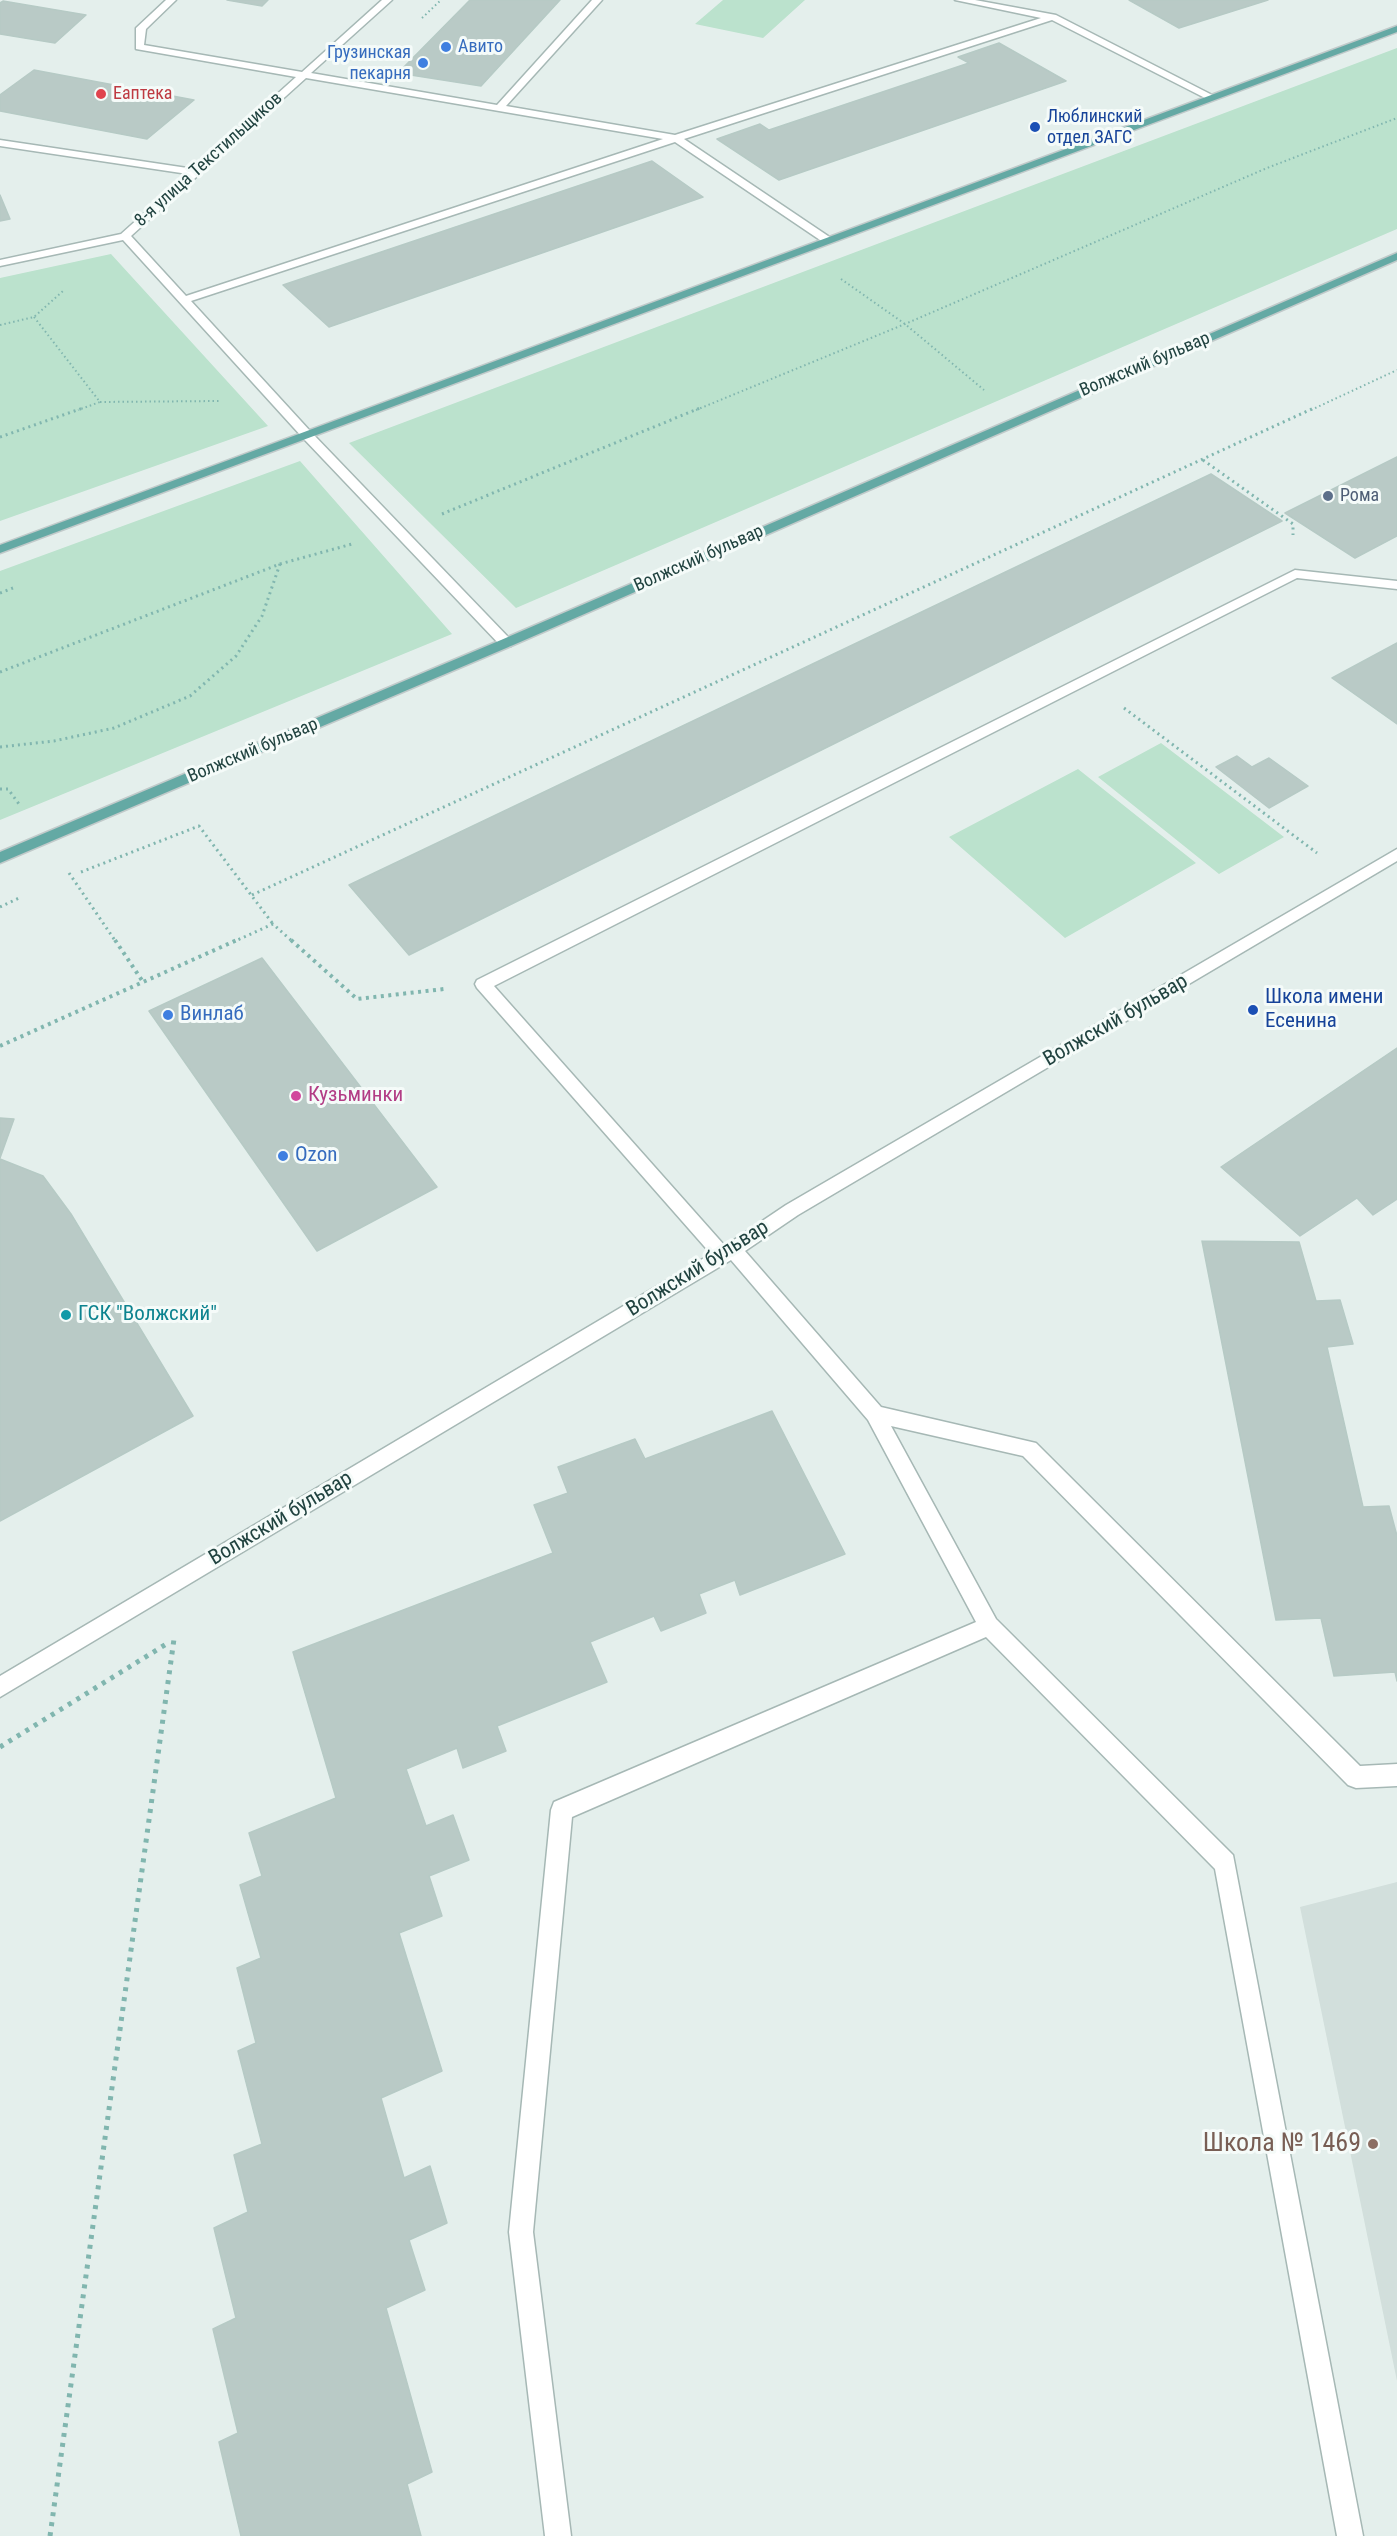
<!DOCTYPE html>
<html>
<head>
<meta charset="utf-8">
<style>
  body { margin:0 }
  canvas { display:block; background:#e4efec }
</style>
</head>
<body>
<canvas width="1397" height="2536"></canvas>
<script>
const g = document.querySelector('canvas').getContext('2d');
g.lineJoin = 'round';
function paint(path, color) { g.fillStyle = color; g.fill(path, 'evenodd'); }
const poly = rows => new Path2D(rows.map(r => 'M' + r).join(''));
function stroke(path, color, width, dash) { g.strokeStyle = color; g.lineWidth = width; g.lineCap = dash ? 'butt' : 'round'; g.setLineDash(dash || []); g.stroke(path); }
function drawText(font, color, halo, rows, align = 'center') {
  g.font = font + ' "Roboto Condensed",sans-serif'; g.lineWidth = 6; g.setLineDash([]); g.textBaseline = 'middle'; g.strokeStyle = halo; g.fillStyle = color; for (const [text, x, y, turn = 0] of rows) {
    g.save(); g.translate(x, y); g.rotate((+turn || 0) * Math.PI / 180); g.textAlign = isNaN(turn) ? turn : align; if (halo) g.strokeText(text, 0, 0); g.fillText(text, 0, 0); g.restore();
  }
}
paint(poly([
  [1397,1882,1397,2381,1300,1907]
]), '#d2dfdc');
paint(poly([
  [723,0,805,0,763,38,695,24],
  [1397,48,1397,229,516,608,349,443],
  [111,254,268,426,0,521,0,278],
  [300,461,452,634,0,820,0,571],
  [1161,743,1284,837,1219,874,1098,777],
  [1078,769,1196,863,1065,938,949,837]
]), '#bbe2cd');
const building = poly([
  [227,0,268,0,262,6,227,0],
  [470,0,560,0,481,86,398,73,470,0],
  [1129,0,1268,0,1179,28,1129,0],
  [3,1,86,15,55,43,0,34,0,3,3,1],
  [999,43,1066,81,779,180,717,139,760,124,769,130,969,63,958,57,999,43],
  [34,70,194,100,147,139,0,111,0,95,34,70],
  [652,161,703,197,329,327,283,285,652,161],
  [0,195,10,219,0,221,0,195],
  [1397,457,1397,536,1355,558,1285,513,1397,457],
  [1211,474,1282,521,409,955,349,885,1211,474],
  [1397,643,1397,724,1332,678,1397,643],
  [1237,756,1252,767,1269,758,1308,786,1269,808,1216,767,1237,756],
  [262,958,437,1187,317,1251,149,1011,262,958],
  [1397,1048,1397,1199,1373,1215,1357,1198,1300,1236,1221,1167,1397,1048],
  [0,1118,14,1119,0,1158,0,1118],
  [0,1159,43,1176,71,1214,193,1416,0,1521,0,1159],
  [1202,1241,1299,1242,1316,1301,1340,1300,1353,1344,1327,1347,1363,1507,1389,1506,1397,1536,1397,1681,1395,1672,1334,1676,1321,1618,1276,1620,1202,1241],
  [772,1411,845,1554,740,1595,735,1580,699,1594,706,1613,661,1631,654,1616,590,1642,607,1682,497,1726,506,1751,463,1768,457,1748,406,1769,426,1826,453,1815,469,1860,429,1876,442,1916,399,1933,442,2071,381,2098,404,2178,430,2166,447,2223,409,2240,425,2290,386,2308,432,2472,407,2484,421,2536,241,2536,219,2442,238,2433,213,2329,236,2318,214,2228,248,2212,234,2155,262,2144,238,2051,256,2043,237,1968,261,1958,240,1885,262,1876,249,1833,336,1798,293,1652,553,1553,534,1505,568,1493,558,1467,635,1439,645,1459,772,1411]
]);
paint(building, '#b9cac6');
stroke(building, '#b6cac5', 1.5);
const minor = poly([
  [166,0,176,0,146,29,144,45,302,72,382,0,392,0,311,73,497,105,592,0,602,0,506,106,675,135,1041,18,955,0,975,0,1056,15,1216,97,1207,99,1052,20,684,139,831,238,831,242,823,242,675,142,191,301,311,432,511,640,513,643,511,646,506,647,501,646,303,438,123,240,0,266,0,260,121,234,188,174,0,146,0,140,194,169,296,77,136,49,136,28,166,0],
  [306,78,499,111,663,139,186,296,131,236,306,78],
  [1295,570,1397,581,1397,589,1297,578,494,986,725,1246,786,1205,1397,849,1397,861,798,1215,745,1251,881,1407,1036,1443,1360,1766,1397,1764,1397,1786,1356,1788,1348,1785,1023,1456,891,1426,996,1619,1233,1855,1363,2536,1337,2536,1215,1869,986,1637,572,1817,533,2232,571,2536,545,2536,509,2232,551,1810,554,1802,976,1622,868,1420,731,1260,0,1697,0,1676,711,1254,477,988,475,984,477,980,1295,570]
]);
const major = poly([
  [1397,26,1397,32,0,553,0,545,1397,26],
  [1397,253,1397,260,511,646,0,863,0,852,501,640,1397,253]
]);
stroke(minor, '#a6b8b5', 3);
stroke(major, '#c1caca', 3);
stroke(poly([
  [422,18,441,0],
  [841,279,905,324,984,390],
  [34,317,100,402,78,410],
  [0,325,34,317,63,291],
  [100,402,219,401],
  [696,410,905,324,1267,168,1397,118],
  [1311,410,1397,370]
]), '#81b6af', 2, [1.5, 3]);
stroke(poly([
  [0,437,83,408],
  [1203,460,1293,524,1293,535],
  [442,514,700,408],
  [0,593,13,588],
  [0,672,280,564,352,544],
  [1124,708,1317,853],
  [0,747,54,741,114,728,190,696,236,656,262,616,280,564],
  [0,789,8,789,19,804],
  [81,872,199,826,273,924],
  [69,873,116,942],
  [252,895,1314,408],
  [0,907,19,898],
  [233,942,273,924,293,942]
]), '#81b6af', 3, [2, 4]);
stroke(poly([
  [115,940,143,982],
  [291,940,357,999,444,989],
  [0,1046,237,940]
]), '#81b6af', 4, [3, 4.5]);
stroke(poly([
  [0,1747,168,1643],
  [50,2536,174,1639,176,1638]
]), '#81b6af', 5, [4, 6]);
paint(minor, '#fff');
paint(major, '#64a9a4');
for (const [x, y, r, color] of [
  [446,47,6,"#3f7fe0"],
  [423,63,6,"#3f7fe0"],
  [101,94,6,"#e0444e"],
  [1035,127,6,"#1a4fb4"],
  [1328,496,6,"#5c6f8a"],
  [1253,1010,6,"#1a4fb4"],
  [168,1015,6,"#3f7fe0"],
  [296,1096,6,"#d1479c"],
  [283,1156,6,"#3f7fe0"],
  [66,1315,6,"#0f9aa8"],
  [1373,2144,6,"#8d6e63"]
]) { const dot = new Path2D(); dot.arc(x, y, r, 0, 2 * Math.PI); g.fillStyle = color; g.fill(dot); stroke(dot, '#f5fbf9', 2); }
drawText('18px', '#366cbe', '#f5fbf9', [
  ["Авито",458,47],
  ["Грузинская",411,53,"right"],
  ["пекарня",411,74,"right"]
], 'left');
drawText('18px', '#be3a42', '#f5fbf9', [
  ["Еаптека",113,94]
], 'left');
drawText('18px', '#164399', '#f5fbf9', [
  ["Люблинский",1047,117],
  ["отдел ЗАГС",1047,138]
], 'left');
drawText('18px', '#214340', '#f5fbf9', [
  ["8-я улица Текстильщиков",209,160,-42],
  ["Волжский бульвар",1145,365,-23],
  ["Волжский бульвар",699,559,-24],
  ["Волжский бульвар",253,751,-23]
]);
drawText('18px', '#4e5e75', '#f5fbf9', [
  ["Рома",1340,496]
], 'left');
drawText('21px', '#164399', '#f5fbf9', [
  ["Школа имени",1265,998],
  ["Есенина",1265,1022]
], 'left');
drawText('21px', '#366cbe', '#f5fbf9', [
  ["Винлаб",180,1015],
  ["Ozon",295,1156]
], 'left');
drawText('21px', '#214340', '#f5fbf9', [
  ["Волжский бульвар",1116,1021,-30],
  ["Волжский бульвар",698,1269,-32],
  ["Волжский бульвар",281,1519,-31]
]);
drawText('21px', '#b23c85', '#f5fbf9', [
  ["Кузьминки",308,1096]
], 'left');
drawText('21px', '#0d838f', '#f5fbf9', [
  ["ГСК \"Волжский\"",78,1315]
], 'left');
drawText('26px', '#785e54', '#f5fbf9', [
  ["Школа № 1469",1361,2144]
], 'right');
</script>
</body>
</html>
